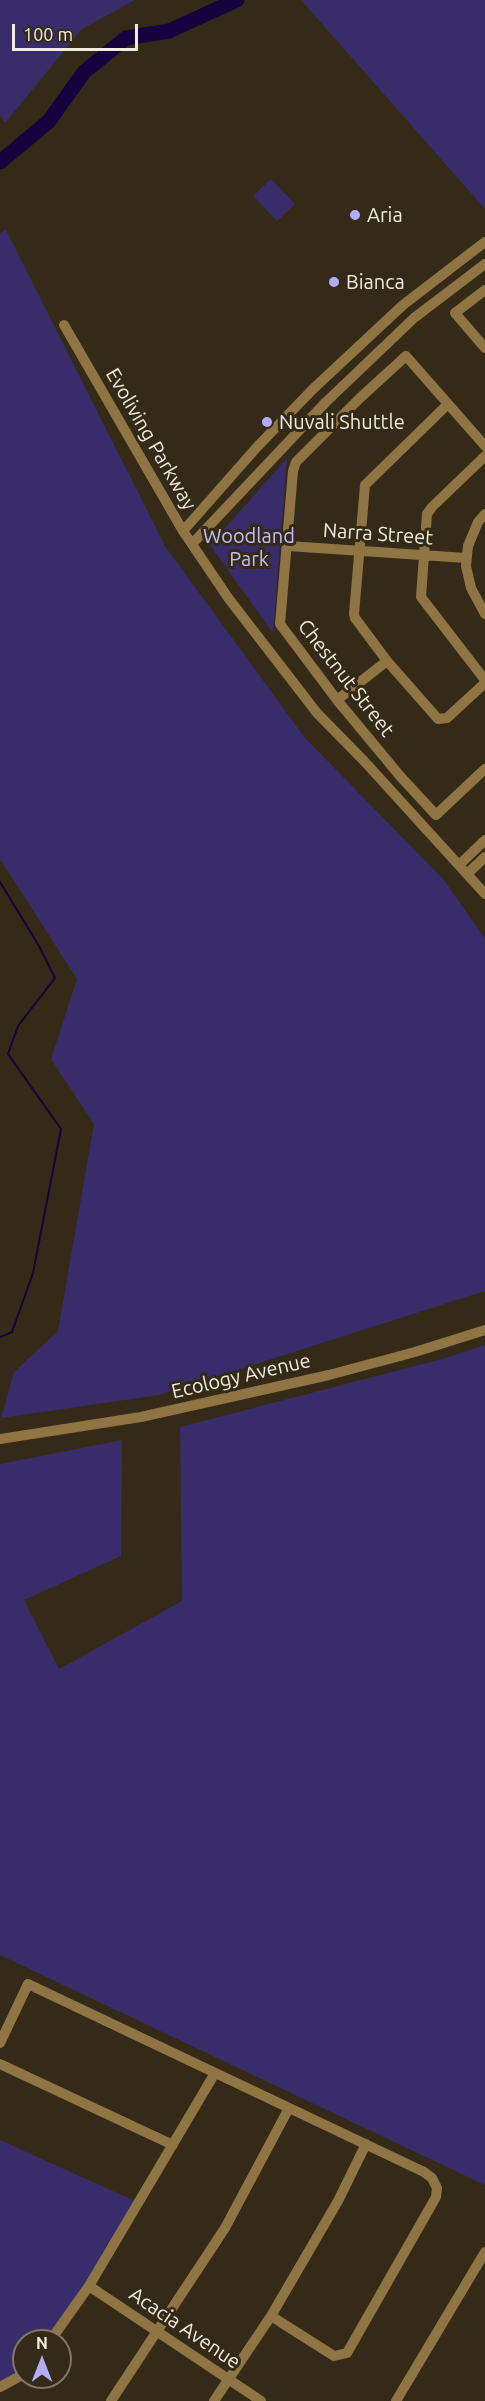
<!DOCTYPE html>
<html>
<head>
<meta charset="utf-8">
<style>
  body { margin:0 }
  #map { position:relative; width:485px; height:2401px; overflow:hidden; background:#352a17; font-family:Ubuntu,sans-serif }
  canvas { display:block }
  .north { position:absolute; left:12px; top:2329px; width:60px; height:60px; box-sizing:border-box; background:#352a17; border:2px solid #817767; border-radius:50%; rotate:0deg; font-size:16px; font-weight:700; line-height:24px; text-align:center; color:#f2ebdf }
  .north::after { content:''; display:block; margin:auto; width:21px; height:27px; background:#b4acf9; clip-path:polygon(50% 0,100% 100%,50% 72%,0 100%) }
  .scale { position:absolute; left:12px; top:24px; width:126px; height:27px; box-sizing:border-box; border:3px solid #f2ebdf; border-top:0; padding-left:8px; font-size:18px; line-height:21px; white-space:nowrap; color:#f2ebdf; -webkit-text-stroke:4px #352a17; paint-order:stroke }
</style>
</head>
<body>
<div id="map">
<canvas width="485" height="2401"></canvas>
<div class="north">N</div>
<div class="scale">100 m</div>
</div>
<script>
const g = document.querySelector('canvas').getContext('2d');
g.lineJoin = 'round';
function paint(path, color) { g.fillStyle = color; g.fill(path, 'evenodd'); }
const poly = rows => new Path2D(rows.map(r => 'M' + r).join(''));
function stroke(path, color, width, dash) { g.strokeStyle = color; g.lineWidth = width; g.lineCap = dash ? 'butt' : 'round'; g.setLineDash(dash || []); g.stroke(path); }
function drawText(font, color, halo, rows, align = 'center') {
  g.font = font + ' Ubuntu,sans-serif'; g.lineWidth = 6; g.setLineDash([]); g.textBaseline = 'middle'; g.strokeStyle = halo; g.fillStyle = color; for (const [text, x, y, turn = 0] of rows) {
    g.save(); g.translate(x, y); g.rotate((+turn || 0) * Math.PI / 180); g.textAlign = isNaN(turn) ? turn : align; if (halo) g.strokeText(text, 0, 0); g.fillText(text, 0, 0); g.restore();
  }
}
paint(poly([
  [0,0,135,0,82,29,5,123,0,115],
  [301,0,485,0,485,209],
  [271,179,295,204,277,221,253,196],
  [6,230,165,546,305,738,444,880,485,939,485,1291,159,1395,1,1418,14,1372,58,1331,94,1124,51,1059,77,979,0,859,0,233],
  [287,458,273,633,210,545],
  [485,1345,485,2185,0,1955,0,1464,122,1440,121,1556,24,1600,59,1669,182,1601,180,1427,442,1359],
  [0,2140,137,2202,87,2284,46,2341,24,2341,24,2369,0,2384]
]), '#382d6a');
stroke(poly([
  [0,882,39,946,55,978,18,1026,8,1054,61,1129,33,1273,12,1332,0,1337]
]), '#16023f', 2);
stroke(poly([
  [0,162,49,121,84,72,126,38,169,31,237,0]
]), '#16023f', 15);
stroke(poly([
  [485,290,455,313,485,348],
  [64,325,183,531,229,599,317,713,365,762,485,894],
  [448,404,365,485,354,614,355,618,387,661,438,719,447,718,485,683],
  [485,446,406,356,360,398,296,462,293,471,280,624,337,700,400,776,436,815,485,769],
  [485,456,432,507,427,514,421,597,485,680],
  [485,514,478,522,468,546,466,566,471,588,485,614],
  [183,531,257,447,313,389,403,305,485,242],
  [192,544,326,402,414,318,485,264],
  [288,546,466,558],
  [337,700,387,661],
  [459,865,485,840],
  [467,874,485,857],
  [0,1439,141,1417,329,1375,415,1352,485,1330],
  [0,2043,28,1984,424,2172,432,2178,437,2188,436,2197,347,2353,334,2356,271,2316],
  [0,2064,173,2145],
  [89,2286,261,2401],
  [50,2341,89,2286,215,2073],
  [0,2387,24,2374],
  [111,2401,225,2228,289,2108],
  [214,2401,271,2316,338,2201,366,2144],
  [396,2401,485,2252]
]), '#8f7444', 10);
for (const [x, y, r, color] of [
  [355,215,6,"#b4acf9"],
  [334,282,6,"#b4acf9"],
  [267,422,6,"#b4acf9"]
]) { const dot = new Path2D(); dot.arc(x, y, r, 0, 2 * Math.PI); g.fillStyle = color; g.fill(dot); stroke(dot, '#352a17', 2); }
drawText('20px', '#f2ebdf', '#352a17', [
  ["Aria",367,215],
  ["Bianca",346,282],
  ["Nuvali Shuttle",279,422]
], 'left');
drawText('20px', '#f2ebdf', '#352a17', [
  ["Evoliving Parkway",151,439,60],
  ["Narra Street",378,534,4],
  ["Chestnut Street",346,678,52],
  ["Ecology Avenue",241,1376,-13],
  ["Acacia Avenue",185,2328,34]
]);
drawText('20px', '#c3bef8', '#352a17', [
  ["Woodland",249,536],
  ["Park",249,559]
]);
</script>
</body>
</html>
